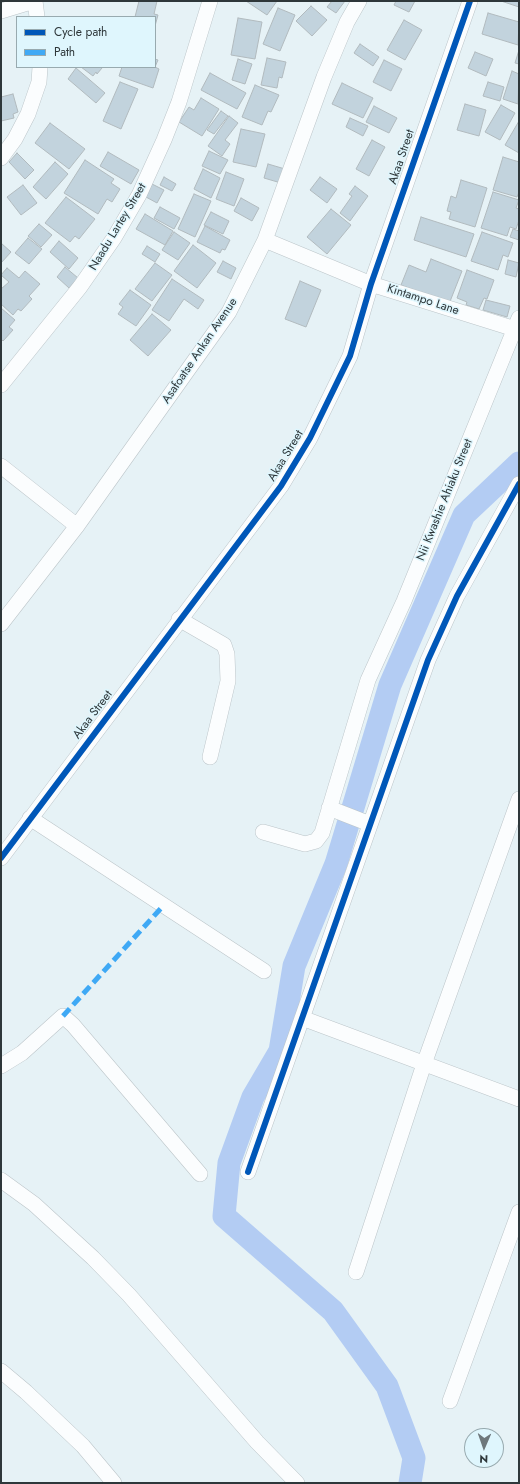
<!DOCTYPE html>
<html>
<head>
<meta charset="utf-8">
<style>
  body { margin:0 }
  #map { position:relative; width:520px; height:1484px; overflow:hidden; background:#e6f2f6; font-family:Jost,sans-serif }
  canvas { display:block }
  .frame { position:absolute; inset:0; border:2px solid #2e373a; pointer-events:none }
  .legend { position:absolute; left:16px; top:16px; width:140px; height:52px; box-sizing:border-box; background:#dff6fd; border:1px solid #98aaaf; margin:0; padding:5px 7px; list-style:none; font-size:12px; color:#2e373a }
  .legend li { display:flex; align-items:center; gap:8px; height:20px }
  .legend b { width:20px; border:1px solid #98aaaf }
  .north { position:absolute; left:464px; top:1428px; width:40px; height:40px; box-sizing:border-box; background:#dff6fd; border:1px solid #98aaaf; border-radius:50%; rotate:182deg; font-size:11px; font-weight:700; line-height:16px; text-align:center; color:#2e373a }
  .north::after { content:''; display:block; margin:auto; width:14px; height:18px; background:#6e787c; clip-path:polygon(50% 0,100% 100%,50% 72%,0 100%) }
</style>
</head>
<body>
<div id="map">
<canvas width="520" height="1484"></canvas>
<div class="frame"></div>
<ul class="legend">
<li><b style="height:5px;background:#0057b8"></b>Cycle path</li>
<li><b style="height:5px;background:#3fa9f5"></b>Path</li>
</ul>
<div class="north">N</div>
</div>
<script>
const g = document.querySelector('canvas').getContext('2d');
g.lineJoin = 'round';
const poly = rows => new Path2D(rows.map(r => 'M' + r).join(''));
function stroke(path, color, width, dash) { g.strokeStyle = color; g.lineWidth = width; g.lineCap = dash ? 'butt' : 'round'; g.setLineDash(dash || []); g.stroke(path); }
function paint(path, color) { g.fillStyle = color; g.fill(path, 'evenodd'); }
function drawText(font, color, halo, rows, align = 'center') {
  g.font = font + ' Jost,sans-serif'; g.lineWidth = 3; g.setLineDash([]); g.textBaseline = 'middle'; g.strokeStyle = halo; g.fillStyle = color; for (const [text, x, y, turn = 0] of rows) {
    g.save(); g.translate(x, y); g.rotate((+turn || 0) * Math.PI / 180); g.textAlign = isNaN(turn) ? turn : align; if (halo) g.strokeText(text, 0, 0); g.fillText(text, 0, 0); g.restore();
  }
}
stroke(poly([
  [410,1483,414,1458,387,1386,333,1311,224,1216,229,1163,253,1097,280,1051,294,966,336,864,390,685,464,515,519,463]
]), '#b3ccf3', 23);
const building = poly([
  [139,1,157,1,154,14,158,15,155,26,155,17,135,17,139,1],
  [246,1,277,1,267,15,246,1],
  [332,1,345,1,336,13,327,7,332,1],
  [396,1,415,1,409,12,394,5,396,1],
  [501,1,519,1,519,7,501,1],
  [311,6,327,20,312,36,296,21,311,6],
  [278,8,295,15,280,51,263,44,278,8],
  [488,13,519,22,518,45,482,34,488,13],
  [238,18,262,22,255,59,231,55,238,18],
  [404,20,422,30,405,60,387,50,404,20],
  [360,44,379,57,373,66,354,53,360,44],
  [519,50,519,64,515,63,519,50],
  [475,52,493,59,486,76,468,68,475,52],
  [267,58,286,62,282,78,279,77,277,88,261,85,267,58],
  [155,59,158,60,155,67,159,69,153,88,119,76,122,67,155,67,155,59],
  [238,59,252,64,245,84,232,80,238,59],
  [384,60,402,69,391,91,373,82,384,60],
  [81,67,101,67,102,68,97,74,96,72,93,76,81,67],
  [76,68,105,93,96,103,68,79,76,68],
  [512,71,519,74,518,104,503,99,512,71],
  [210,73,246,93,237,109,201,90,210,73],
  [120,82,138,89,121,129,103,121,120,82],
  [488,82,504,87,500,101,483,96,488,82],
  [342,83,373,98,363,118,332,104,342,83],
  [255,85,279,95,271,112,268,111,262,125,242,117,255,85],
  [13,94,18,112,13,114,14,118,1,121,1,97,13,94],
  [201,98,219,109,202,136,179,122,189,107,194,110,201,98],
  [465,104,486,110,479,136,457,130,465,104],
  [501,105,515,113,500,140,485,132,501,105],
  [374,106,397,118,389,133,366,122,374,106],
  [221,111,228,116,214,134,207,130,221,111],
  [229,116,238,123,225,140,230,144,222,156,208,146,229,116],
  [350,118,368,126,363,136,346,127,350,118],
  [519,121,519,153,505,145,519,121],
  [50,123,85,149,69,169,35,143,50,123],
  [241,129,265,134,256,167,233,162,241,129],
  [372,140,385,147,369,176,356,169,372,140],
  [209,151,228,160,220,174,202,166,209,151],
  [108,152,139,170,131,184,100,166,108,152],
  [17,153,34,170,25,179,9,162,17,153],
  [503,157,519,162,519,192,517,197,493,190,503,157],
  [85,160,114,179,111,183,120,189,112,202,107,199,98,214,64,193,85,160],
  [55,162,68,174,46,199,33,187,55,162],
  [268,164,285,169,281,183,264,178,268,164],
  [203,169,220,178,211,198,194,189,203,169],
  [226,172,244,179,234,206,216,199,226,172],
  [164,177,176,184,172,191,160,185,164,177],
  [320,177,337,189,327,203,310,190,320,177],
  [461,180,487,188,475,227,449,219,451,212,447,211,451,196,456,198,461,180],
  [152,184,164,190,157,203,146,197,152,184],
  [23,185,37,203,21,215,7,197,23,185],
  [355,186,368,196,350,221,340,213,352,196,349,194,355,186],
  [493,192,519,200,516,208,519,209,519,220,516,229,510,227,507,236,481,228,493,192],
  [194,194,211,201,195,237,178,229,194,194],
  [66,197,95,219,79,239,75,236,70,242,45,223,66,197],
  [241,198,259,208,252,221,234,211,241,198],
  [160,207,180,218,174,229,154,218,160,207],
  [331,209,351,225,327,254,307,237,331,209],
  [211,212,229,221,223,234,204,225,211,212],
  [145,214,173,231,165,245,136,229,145,214],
  [421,217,474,234,466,257,414,240,421,217],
  [39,224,52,235,41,247,28,236,39,224],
  [205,226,230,240,225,250,222,249,220,253,197,242,205,226],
  [513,229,519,231,519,240,510,237,513,229],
  [174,232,190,243,178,260,162,250,174,232],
  [482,232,513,243,508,257,503,255,498,270,471,261,482,232],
  [28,238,42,249,29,264,15,253,28,238],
  [59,241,78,258,69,269,50,252,59,241],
  [1,243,11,252,1,263,1,243],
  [193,245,216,263,197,288,174,271,193,245],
  [147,246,160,254,155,262,142,254,147,246],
  [431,259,462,271,449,304,401,285,409,265,426,272,431,259],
  [508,260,519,263,516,277,505,274,508,260],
  [223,261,236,268,231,279,217,272,223,261],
  [155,263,172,275,152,301,135,289,155,263],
  [65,267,78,278,69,288,57,277,65,267],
  [7,268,19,278,25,271,40,284,29,296,32,299,21,311,18,309,13,315,1,304,1,289,9,282,1,275,7,268],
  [467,270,494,280,487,299,484,298,479,309,466,305,467,302,457,298,467,270],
  [172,279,204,300,198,309,184,299,169,321,152,310,172,279],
  [300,281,321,290,306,327,285,319,300,281],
  [130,290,151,305,136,326,118,314,123,307,119,304,130,290],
  [486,300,510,306,507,317,483,310,486,300],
  [1,308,15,320,9,327,13,330,3,341,1,339,1,308],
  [152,314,171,330,148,356,130,340,152,314]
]);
paint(building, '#c2d3dd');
stroke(building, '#b1babe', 1);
const minor = poly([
  [35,1,37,17],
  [1,11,34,1],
  [1,158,15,139,28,114,39,82,40,67],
  [265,240,371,284,515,329],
  [1,385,80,287,114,238,139,195,164,140,179,102,210,1],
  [1,466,77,526],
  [179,619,224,645,227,654,228,681,210,757],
  [1,624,77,526,229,312,265,240,324,77,347,22,359,1],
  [329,808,370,824],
  [30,818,264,971],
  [263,832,305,844,316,841,322,833,368,680,404,601,519,318],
  [1,858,281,486,310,438,350,356,371,284,470,1],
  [302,1018,519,1099],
  [1,1066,22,1053,63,1016,73,1025,200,1174],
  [248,1172,428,660,457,596,519,484],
  [1,1180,34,1204,93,1258,129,1295,257,1442,297,1483],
  [356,1272,424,1064,519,799],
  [1,1371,26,1392,83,1446,114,1483],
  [450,1401,519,1212]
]);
stroke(minor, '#bcc5c9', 16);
stroke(minor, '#fbfdfe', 15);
stroke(poly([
  [63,1016,163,906]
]), '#3fa9f5', 5, [10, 5]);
stroke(poly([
  [1,858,281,486,310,438,350,356,371,284,470,1],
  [248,1172,428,660,457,596,519,484]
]), '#0057b8', 6);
drawText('12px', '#2e373a', '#dff6fd', [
  ["Akaa Street",402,157,-71],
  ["Naadu Lartey Street",118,227,-59],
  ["Kintampo Lane",423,300,18],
  ["Asafoatse Ankan Avenue",200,351,-56],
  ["Akaa Street",286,456,-59],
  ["Nii Kwashie Ahiaku Street",445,500,-68],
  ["Akaa Street",93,715,-53]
]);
</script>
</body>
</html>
